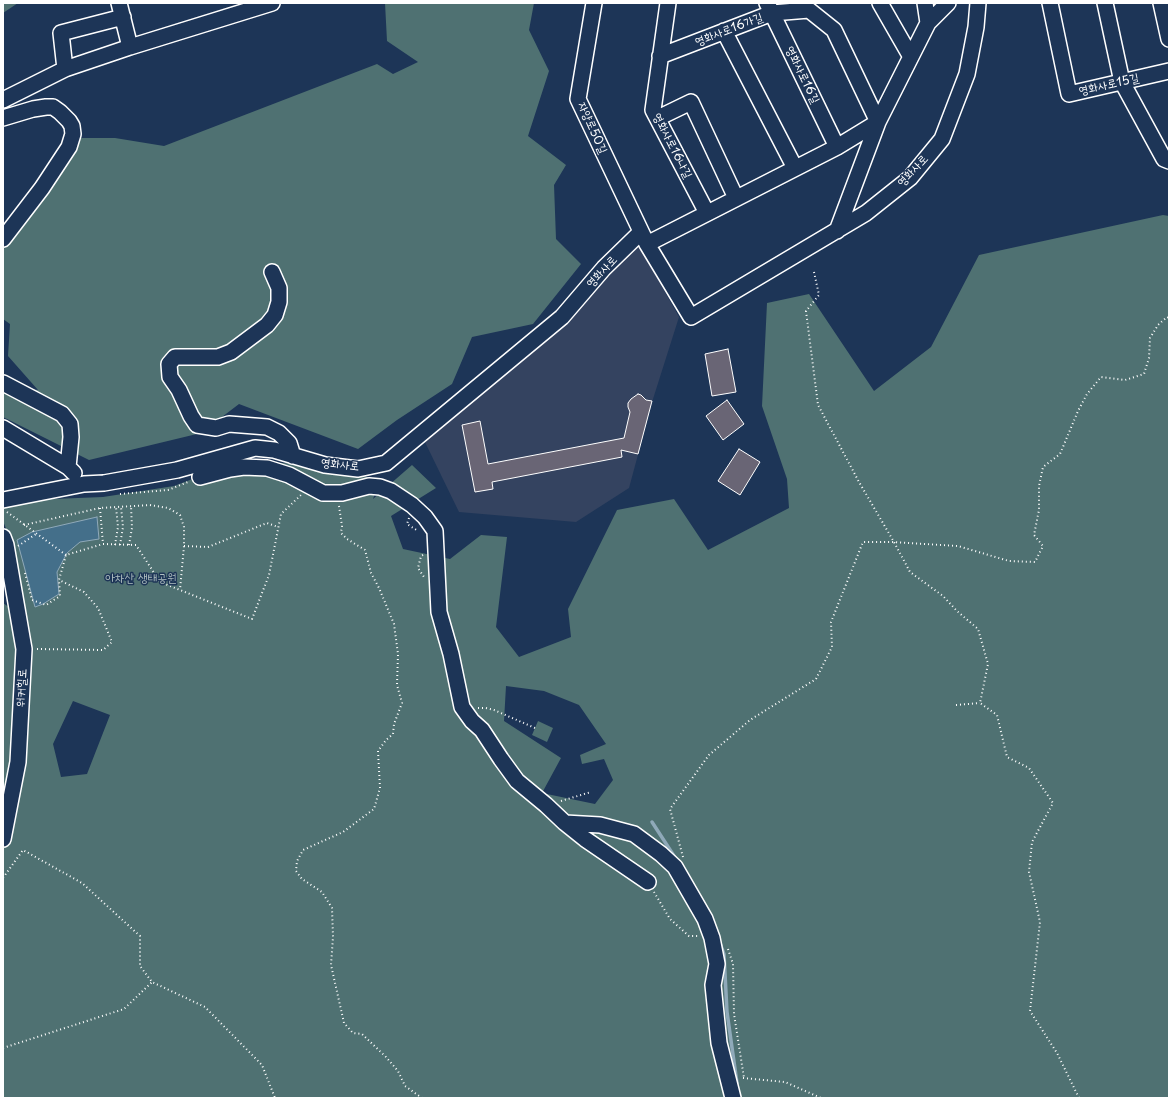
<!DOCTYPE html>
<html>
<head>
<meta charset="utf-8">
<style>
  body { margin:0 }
  #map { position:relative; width:1172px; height:1101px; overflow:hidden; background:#1d3557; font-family:"Playpen Sans",sans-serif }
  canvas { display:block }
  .frame { position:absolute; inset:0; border:4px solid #fff; pointer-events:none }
</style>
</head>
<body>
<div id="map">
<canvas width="1172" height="1101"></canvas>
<div class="frame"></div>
</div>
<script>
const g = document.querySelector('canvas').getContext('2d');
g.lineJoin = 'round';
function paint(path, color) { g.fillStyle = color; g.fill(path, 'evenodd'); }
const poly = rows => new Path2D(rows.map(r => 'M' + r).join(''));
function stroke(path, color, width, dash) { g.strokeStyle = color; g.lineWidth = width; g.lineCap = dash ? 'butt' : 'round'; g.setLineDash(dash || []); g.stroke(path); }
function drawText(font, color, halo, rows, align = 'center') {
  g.font = font + ' "Playpen Sans","Poor Story",sans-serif'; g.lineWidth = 3; g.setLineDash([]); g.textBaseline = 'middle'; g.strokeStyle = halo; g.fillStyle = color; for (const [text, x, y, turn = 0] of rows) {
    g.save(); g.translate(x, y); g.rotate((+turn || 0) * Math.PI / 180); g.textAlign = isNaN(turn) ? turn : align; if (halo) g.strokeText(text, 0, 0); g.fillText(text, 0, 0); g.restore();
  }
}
paint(poly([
  [639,246,679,317,653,399,629,488,576,522,459,512,423,438,452,411,566,324,613,269]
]), '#344360');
paint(poly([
  [3,3,18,3,3,13],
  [385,3,534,3,529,30,549,71,528,136,566,165,554,185,556,239,581,264,533,324,472,337,452,384,397,420,358,449,239,404,201,433,89,460,3,417,3,386,38,390,8,356,10,324,3,319,3,250,41,199,74,128,80,138,115,138,164,146,377,64,393,74,418,62,387,41],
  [1163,215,1169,216,1169,1098,3,1098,3,603,13,610,15,551,3,521,3,501,103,497,174,486,243,460,296,464,355,472,379,482,373,499,412,465,436,488,391,516,403,549,450,559,481,535,507,537,496,627,519,657,571,637,568,609,617,510,674,499,708,550,789,508,787,479,762,406,767,303,809,294,874,391,931,347,979,255],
  [506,686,544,691,579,705,606,744,580,755,582,764,604,759,613,780,595,804,542,793,561,758,504,721],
  [73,701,110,715,87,774,61,777,53,744],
  [538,721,553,728,547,742,532,735]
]), '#4f7172');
const water = poly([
  [97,517,99,539,80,542,67,553,57,572,59,594,43,604,35,607,17,540,32,532,97,517]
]);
paint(water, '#446f8a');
stroke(water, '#8fa9b9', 1);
stroke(poly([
  [652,822,676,859],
  [720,943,724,954,727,1012,737,1083]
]), '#8fa9b9', 3.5);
const building = poly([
  [728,349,736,392,712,396,705,354,728,349],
  [638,394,641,395,646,400,652,401,638,454,621,450,622,457,492,482,493,489,475,492,462,425,480,421,488,464,624,438,630,412,628,407,628,403,631,399,638,394],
  [727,400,744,424,723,440,706,416,727,400],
  [739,449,760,462,740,495,718,481,739,449]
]);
paint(building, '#696575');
stroke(building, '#fff', 1);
const minor = poly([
  [119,3,130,47],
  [594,3,578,99,647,244,691,317,866,213,910,178,942,139,967,74,976,27,978,3],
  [668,3,653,110,707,213],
  [767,3,837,147],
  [880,3,911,57],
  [925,3,928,23],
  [1050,3,1069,94,1169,71],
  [1105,3,1122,82,1164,159,1169,161],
  [1161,3,1169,39],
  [724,31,795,168],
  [65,69,61,33,123,17],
  [3,100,65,69,130,47,272,3],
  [3,118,33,109,46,107,53,107,60,112,69,121,72,126,73,134,69,147,42,188,3,239],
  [658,118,691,102,736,198],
  [837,231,878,122,928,23,948,3],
  [647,244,837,147,878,122,834,30,809,10,772,13,660,56],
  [272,272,279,288,279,302,275,315,267,325,231,352,218,357,175,357,169,364,170,377,179,390,191,416,197,425,216,428,229,424,267,427,279,433,289,443,293,456],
  [3,383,62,414,70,424,71,437,68,467],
  [3,428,68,467,74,473],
  [200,477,230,469,244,467,267,468,289,475,323,493,342,493,369,486,380,487,391,491,412,505,425,517,435,531,439,612,451,654,462,707,472,721,482,730,501,759,517,781,546,805,565,823,585,839,648,882],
  [3,500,84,484,104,483,177,470,255,448,274,450,325,465,358,469,386,463,562,317,604,268,641,232],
  [3,537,6,545,24,649,18,762,3,839],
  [565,823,600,825,634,834,661,854,675,867,705,919,712,938,717,964,713,985,719,1043,733,1098]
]);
stroke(minor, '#fff', 18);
stroke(poly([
  [814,272,819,295,806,311,818,405,859,482,894,542,910,572,943,596,957,611,978,629,988,664,980,703,997,715,1007,757,1029,768,1053,803,1032,842,1029,872,1040,922,1030,1011,1057,1053,1079,1098],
  [120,494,168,490,188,482],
  [339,506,342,526,341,533,347,539,365,550,371,573,379,588,394,624,398,654,397,685,402,703,394,724,393,734,386,740,378,751,380,788,374,809,343,832,303,850,297,861,296,871,302,879,322,892,332,908,333,937,331,965,344,1023,353,1033,362,1034,386,1057,398,1071,405,1086,422,1098],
  [100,508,103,544],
  [7,512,66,555],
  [409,518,407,524,418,531],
  [24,525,100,508,150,505,168,508,180,515,184,527,184,546,180,590],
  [115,545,118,527,116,507],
  [120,545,123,527,121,507],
  [129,545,132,528,131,506],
  [18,546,36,534],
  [184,546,208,547,267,523,278,527],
  [423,555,421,556,418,568,424,577],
  [25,573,32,600,46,605,60,596,59,580,66,555,103,544,136,545,160,582,252,619,269,575,281,514,301,495],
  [37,649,103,650,112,642,98,608,84,592,59,580],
  [956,705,980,703],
  [478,708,486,708,494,710,535,728],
  [561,801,591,792],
  [683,857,670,809,709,755,750,720,816,679,832,647,831,622,863,542,894,542,958,546,1009,561,1035,562,1043,546,1034,535,1039,510,1039,486,1043,467,1060,454,1078,411,1087,394,1101,377,1125,380,1144,374,1149,358,1150,338,1158,325,1167,317,1169,318],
  [3,878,23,850,82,883,140,936,140,966,152,982,205,1007,262,1065,275,1098],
  [654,892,670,919,689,936,698,936],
  [728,949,733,964,734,1014,744,1078],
  [3,1048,124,1009,152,982],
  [743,1078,785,1082,821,1098]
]), '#fff', 2, [1, 3]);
stroke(minor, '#1d3557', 15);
drawText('12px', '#fff', '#1d3557', [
  ["영화사로16가길",729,30,-21],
  ["영화사로16길",802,75,64],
  ["영화사로15길",1109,85,-13],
  ["자양로50길",592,128,66],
  ["영화사로16나길",672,146,63],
  ["영화사로",913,171,-47],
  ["영화사로",602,272,-47],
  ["영화사로",340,465,6],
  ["워커힐로",22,688,-87]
]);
drawText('12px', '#b0bfc0', '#1d3557', [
  ["아차산 생태공원",141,579]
]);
</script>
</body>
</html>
